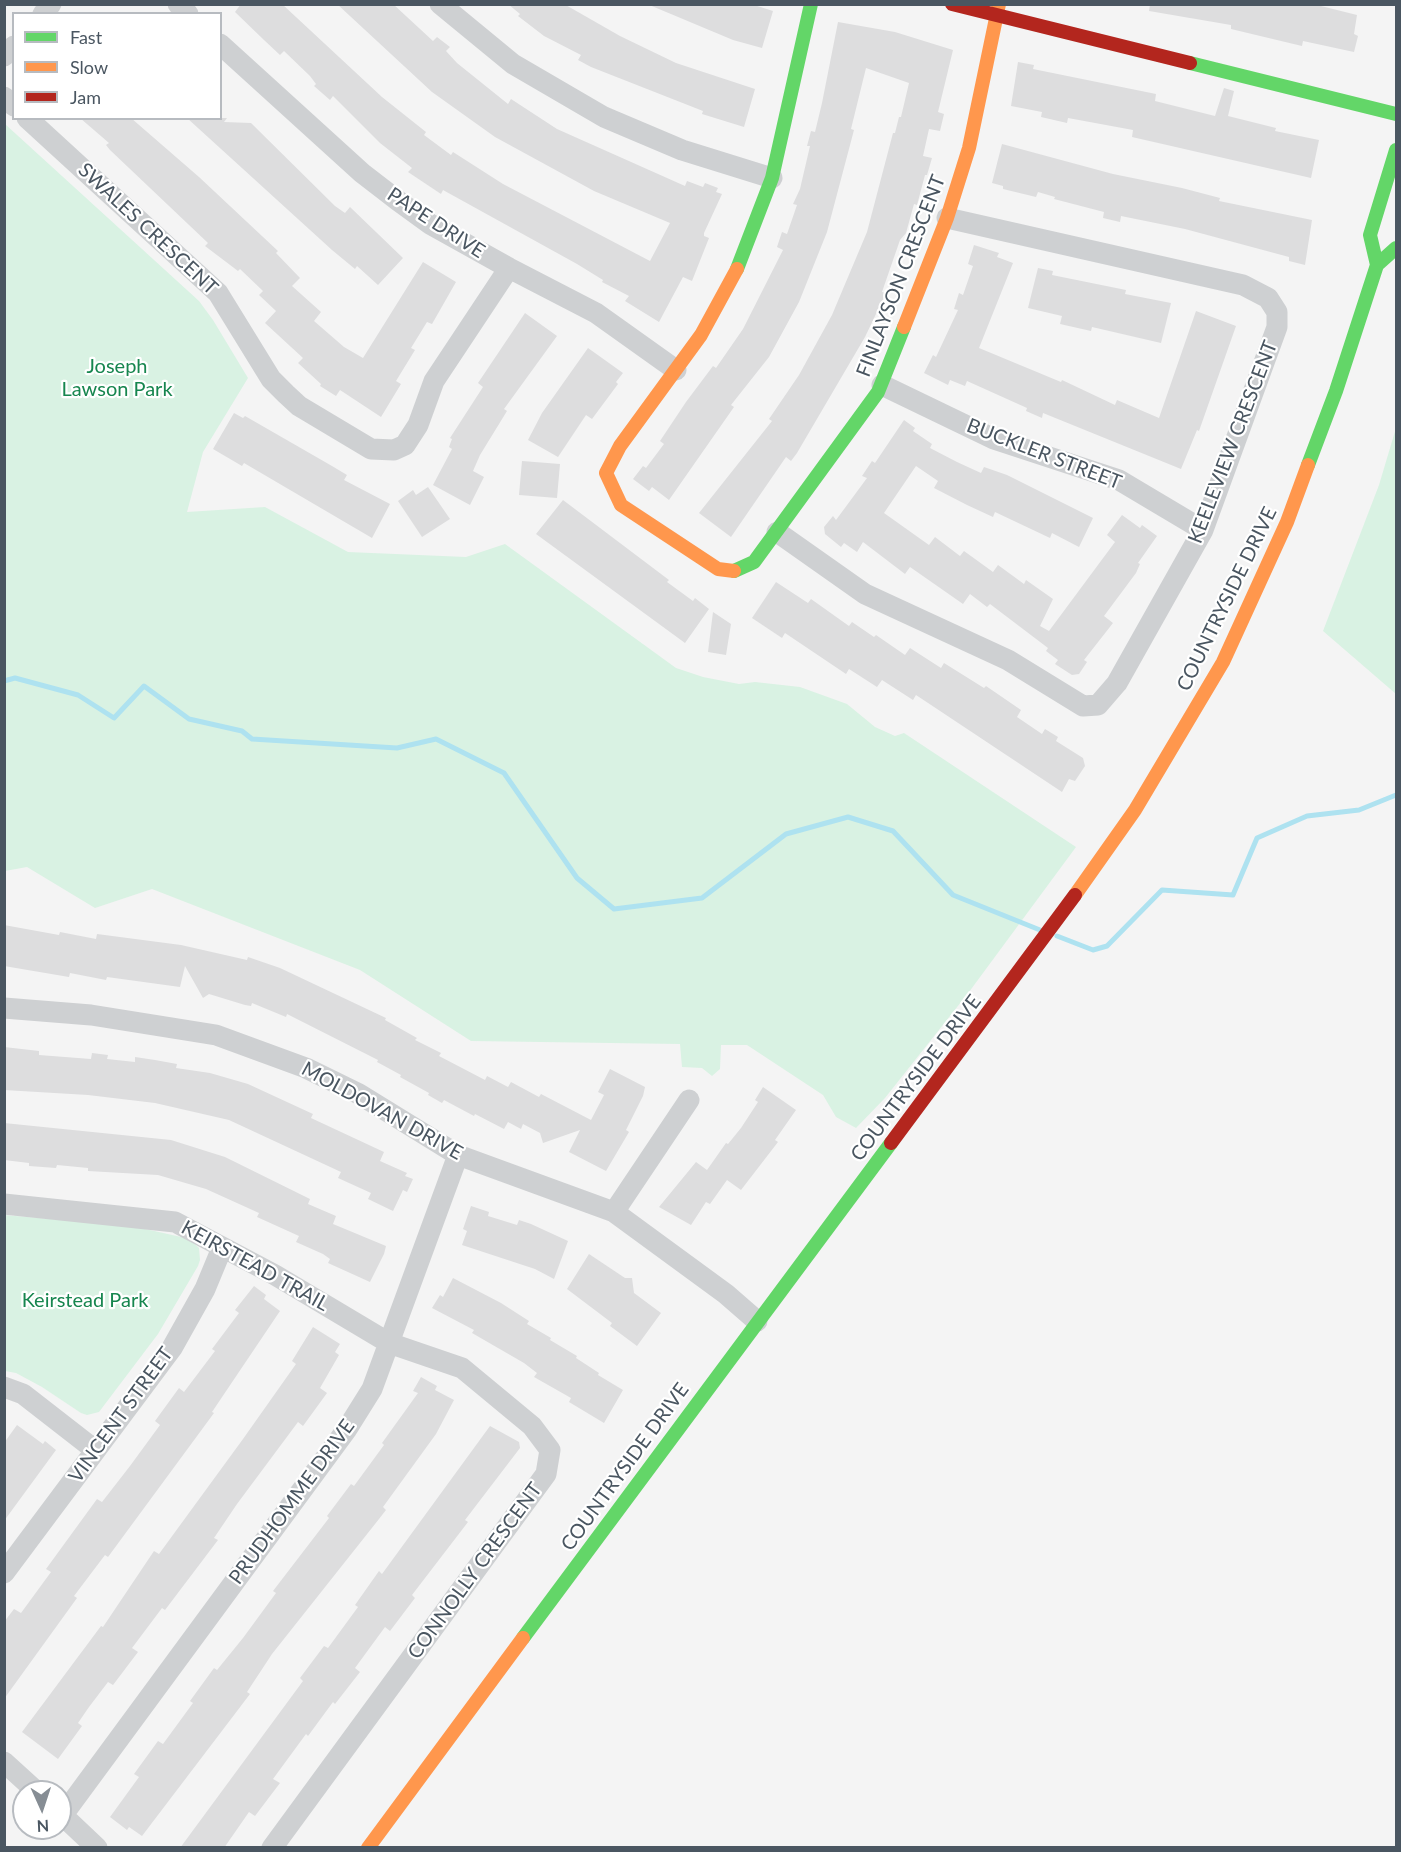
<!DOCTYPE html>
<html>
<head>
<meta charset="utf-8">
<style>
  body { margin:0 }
  #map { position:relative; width:1401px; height:1852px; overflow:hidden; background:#f4f4f4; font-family:Lato,sans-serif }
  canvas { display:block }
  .frame { position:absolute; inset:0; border:6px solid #4a5661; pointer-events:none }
  .legend { position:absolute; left:12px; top:12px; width:210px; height:108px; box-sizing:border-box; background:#fff; border:2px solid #b7bbc0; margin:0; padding:8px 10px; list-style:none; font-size:18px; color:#4a5661 }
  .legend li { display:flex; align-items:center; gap:12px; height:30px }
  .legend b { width:30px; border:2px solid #b7bbc0 }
  .north { position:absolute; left:12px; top:1780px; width:60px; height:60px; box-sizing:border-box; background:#fff; border:2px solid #b7bbc0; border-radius:50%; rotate:177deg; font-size:16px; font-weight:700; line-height:24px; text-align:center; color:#4a5661 }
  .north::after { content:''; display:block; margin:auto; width:21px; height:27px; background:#868d94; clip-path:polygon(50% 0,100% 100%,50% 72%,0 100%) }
</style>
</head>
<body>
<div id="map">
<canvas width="1401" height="1852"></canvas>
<div class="frame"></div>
<ul class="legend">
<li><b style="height:8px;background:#63d668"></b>Fast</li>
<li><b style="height:8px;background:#ff974d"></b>Slow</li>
<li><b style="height:8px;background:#b3261e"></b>Jam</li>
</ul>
<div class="north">N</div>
</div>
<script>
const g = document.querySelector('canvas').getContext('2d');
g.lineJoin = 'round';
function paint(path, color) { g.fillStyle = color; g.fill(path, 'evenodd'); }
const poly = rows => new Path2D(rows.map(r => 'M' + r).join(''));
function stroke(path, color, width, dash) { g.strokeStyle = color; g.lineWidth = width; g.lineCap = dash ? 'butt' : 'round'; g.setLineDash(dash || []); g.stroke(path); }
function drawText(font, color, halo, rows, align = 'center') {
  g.font = font + ' Lato,sans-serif'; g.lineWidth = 4.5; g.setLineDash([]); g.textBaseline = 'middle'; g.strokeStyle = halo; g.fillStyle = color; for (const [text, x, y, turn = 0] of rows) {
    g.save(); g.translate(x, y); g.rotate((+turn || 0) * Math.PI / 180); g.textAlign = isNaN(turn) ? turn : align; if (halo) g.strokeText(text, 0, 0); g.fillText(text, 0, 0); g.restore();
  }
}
paint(poly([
  [5,124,199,301,213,320,248,378,203,452,187,512,265,507,348,552,466,557,505,544,676,668,703,677,739,684,755,682,800,687,847,704,875,727,895,736,904,733,1076,847,969,992,885,1098,856,1128,836,1117,823,1095,747,1045,721,1045,720,1069,712,1076,702,1068,682,1067,680,1044,471,1041,360,970,152,889,95,908,27,867,5,871],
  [1396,428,1396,694,1323,631,1379,485],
  [4,1215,132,1226,190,1239,199,1248,200,1260,198,1266,158,1334,99,1412,87,1415,81,1413,42,1387,16,1373,5,1371]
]), '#d9f2e3');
stroke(poly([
  [4,681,15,678,78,695,114,718,144,686,189,719,242,731,252,739,397,748,436,739,504,773,577,878,614,909,702,898,786,834,848,817,893,831,953,895,1040,930],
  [1057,936,1093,950,1107,946,1162,890,1233,895,1257,838,1307,816,1359,810,1396,795]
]), '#aee2f0', 5);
paint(poly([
  [241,4,282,4,382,97,426,132,424,135,451,155,453,152,503,184,650,261,670,223,594,191,495,137,432,92,337,4,393,4,433,41,437,37,450,47,446,51,457,63,508,104,511,99,557,129,685,186,687,181,703,187,705,183,718,188,716,192,722,194,704,233,704,236,709,238,692,281,683,277,659,322,625,301,629,296,602,282,603,280,577,264,443,190,441,194,408,172,412,168,380,143,333,96,330,100,314,86,316,84,310,76,284,51,280,55,264,40,235,12],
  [508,4,564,4,620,36,676,63,755,89,744,127,702,114,703,111,591,67,578,60,581,55,544,36,518,16,520,14],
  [647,4,751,4,773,11,762,48,733,40],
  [1150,4,1313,4,1357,15,1354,34,1358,36,1354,52,1303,41,1302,46,1231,29,1231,25,1149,11],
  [838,22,895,32,953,50,938,112,944,114,940,131,929,129,923,156,932,158,927,175,925,175,917,205,914,204,906,233,900,240,882,292,886,293,865,337,797,453,791,461,786,457,731,537,699,513,772,421,769,419,799,375,832,315,867,232,893,133,895,133,899,117,901,117,909,83,866,68,851,129,854,130,827,232,799,302,769,357,731,405,734,407,669,500,652,487,649,491,633,479,643,466,646,468,664,444,660,441,686,402,713,366,716,368,743,329,783,250,777,247,782,232,787,234,797,205,793,204,800,189,810,146,807,146,811,131,815,132,822,103],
  [1018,62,1034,65,1033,69,1156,94,1155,101,1215,116,1224,88,1234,91,1228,116,1276,128,1275,131,1319,140,1311,178,1132,137,1133,130,1068,118,1067,123,1041,117,1042,112,1011,106],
  [80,118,131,118,199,177,278,251,276,253,300,278,292,286,321,312,314,321,344,347,363,358,423,262,456,282,432,324,427,322,411,348,415,350,396,381,401,384,381,417,340,390,336,396,320,386,321,384,298,363,303,358,265,323,276,311,259,295,263,291,240,269,238,271,205,246,208,243,110,150,106,145,109,143],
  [187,118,227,118,224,122,251,123,335,206,345,213,350,207,403,258,378,285,357,266,355,269,332,250],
  [1002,144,1113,174,1182,188,1220,198,1219,201,1312,220,1305,265,1289,261,1289,257,1185,229,1121,216,1120,222,1103,218,1104,212,1054,199,1055,197,1038,192,1036,197,1003,189,1003,186,992,183],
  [974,245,999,253,997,257,1013,263,979,348,1061,382,1062,380,1115,405,1117,400,1159,418,1196,311,1236,326,1199,431,1197,430,1181,469,1043,413,1042,418,1026,411,1027,408,967,381,965,386,950,380,948,385,924,373,933,355,936,357,958,310,954,309,959,293,963,295,973,266,968,264],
  [1038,268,1053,271,1052,275,1126,290,1125,294,1171,303,1161,343,1092,327,1091,331,1060,324,1062,316,1028,308],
  [525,313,557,336,504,409,507,411,480,455,473,471,484,477,470,505,433,485,452,449,449,447,452,439,450,438,483,387,478,383],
  [588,348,623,373,616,382,618,384,592,419,586,415,558,457,528,440,542,413],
  [234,413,243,418,245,416,332,466,347,475,344,480,390,504,372,538,244,463,242,466,213,449],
  [904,420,915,428,913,431,932,444,930,448,957,462,981,473,984,467,1007,475,1093,518,1079,547,1052,533,1050,538,995,512,993,517,967,505,934,488,938,481,916,466,884,513,929,545,935,537,960,556,964,551,993,572,998,565,1024,584,1026,580,1053,599,1040,626,1049,631,1115,542,1107,535,1122,515,1140,528,1142,525,1157,536,1138,563,1140,564,1136,573,1104,616,1113,623,1084,660,1087,662,1079,674,1072,675,1055,664,1058,660,1046,651,1048,648,990,604,987,607,970,594,963,604,910,567,905,574,863,542,857,552,844,543,841,547,825,534,824,527,833,516,836,520,867,478,862,476,872,461,875,463],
  [522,461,560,464,557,498,519,495],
  [428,487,450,519,422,537,398,501,413,490,416,495],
  [563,500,669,580,667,582,693,601,695,598,709,609,685,643,536,534],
  [776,582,808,603,811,599,849,626,852,622,874,637,876,635,905,655,910,648,941,668,944,663,984,688,986,686,1021,710,1017,717,1042,734,1045,729,1058,737,1056,741,1083,758,1085,766,1075,781,1069,779,1062,792,916,695,913,700,882,680,877,687,849,669,846,674,785,633,782,638,752,618],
  [713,612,731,624,726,655,708,652],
  [4,925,59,935,60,932,96,939,97,934,181,945,247,960,248,957,280,968,386,1018,385,1020,417,1038,415,1040,441,1053,439,1056,485,1080,487,1076,508,1087,511,1082,539,1097,541,1094,591,1120,604,1095,598,1092,610,1069,645,1087,643,1096,626,1130,629,1132,606,1171,569,1152,580,1130,543,1143,540,1133,523,1124,521,1129,508,1122,504,1129,475,1114,474,1116,444,1100,442,1103,428,1095,429,1093,400,1077,401,1075,377,1062,378,1060,287,1014,286,1017,252,1003,251,1006,245,1005,209,994,203,998,185,966,180,987,107,977,106,980,70,973,69,977,4,966],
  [4,1047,39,1051,39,1055,91,1059,92,1053,108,1055,107,1059,135,1062,135,1057,155,1060,177,1064,176,1068,210,1073,248,1084,313,1114,311,1118,384,1152,380,1161,407,1173,405,1176,413,1179,407,1192,403,1190,393,1211,368,1199,371,1193,338,1178,341,1172,229,1120,155,1103,88,1095,4,1090],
  [763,1087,796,1110,775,1140,778,1142,741,1190,727,1180,710,1204,706,1202,691,1225,659,1207,696,1162,707,1170,726,1143,728,1144,741,1128,758,1102,755,1100],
  [4,1123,171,1140,225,1157,310,1199,308,1204,336,1216,333,1224,386,1246,384,1254,370,1282,328,1263,330,1259,323,1254,296,1242,299,1236,257,1217,259,1213,206,1189,158,1175,88,1171,88,1168,57,1165,56,1168,29,1166,29,1163,4,1160],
  [471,1206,489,1212,488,1216,517,1225,519,1220,531,1224,568,1241,554,1279,535,1269,462,1245,467,1231,463,1229],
  [589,1254,625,1278,632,1278,634,1293,661,1313,637,1346,610,1326,612,1323,567,1289],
  [453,1278,501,1303,529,1321,527,1324,551,1338,550,1340,577,1356,576,1358,599,1373,598,1375,623,1390,604,1423,569,1402,571,1398,534,1377,537,1373,524,1363,472,1333,474,1330,432,1308,440,1295,443,1297],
  [254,1286,266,1295,264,1299,280,1311,212,1412,214,1413,108,1557,105,1555,74,1596,77,1598,4,1699,4,1622,14,1609,21,1613,51,1572,46,1569,97,1499,102,1502,130,1466,160,1425,155,1421,179,1388,184,1392,215,1351,212,1349,239,1313,235,1310],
  [313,1327,340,1344,335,1352,339,1355,320,1388,327,1393,303,1426,298,1422,237,1504,214,1538,218,1540,165,1610,162,1608,132,1648,138,1652,113,1685,108,1682,89,1707,78,1723,82,1726,58,1759,22,1732,101,1626,103,1627,154,1551,159,1554,243,1439,296,1364,292,1361],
  [421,1377,437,1386,435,1390,454,1400,436,1434,383,1507,386,1510,379,1519,272,1654,247,1692,250,1694,142,1836,129,1827,127,1830,110,1817,139,1777,134,1774,158,1741,163,1744,193,1703,190,1701,214,1668,217,1670,243,1638,276,1593,273,1591,329,1518,327,1516,351,1484,354,1486,384,1445,382,1443,418,1393,413,1391],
  [17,1425,43,1444,45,1441,56,1450,4,1521,4,1443],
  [490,1426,519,1442,520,1448,465,1520,468,1522,412,1595,415,1598,390,1631,385,1627,355,1668,360,1672,335,1704,333,1702,308,1736,306,1734,273,1779,280,1783,255,1816,249,1812,224,1848,180,1848,303,1681,300,1678,324,1646,328,1648,358,1607,355,1605,379,1571,382,1574]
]), '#ddddde');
stroke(poly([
  [178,4,188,14],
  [440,4,513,64,604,117,682,150,772,178],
  [43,14,51,4],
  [220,44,362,173,397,200,430,224,509,268,596,313,676,370],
  [4,56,14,46],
  [4,97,14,106],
  [27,118,218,293,271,379,286,394,299,406,371,449,394,450,405,445,418,425,434,381,509,268],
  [882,385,994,439,1119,480,1203,530],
  [777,532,865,594,1008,660,1083,706,1098,705,1117,683,1203,530,1277,327,1277,312,1268,298,1243,285,947,218],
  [4,1008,91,1015,216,1035,306,1068,359,1094,458,1155,614,1212,726,1294,757,1321],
  [4,1204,175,1222,275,1275,389,1343,462,1368,532,1426,550,1450,546,1474,272,1848],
  [614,1212,689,1100],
  [4,1387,23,1394,95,1450],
  [4,1573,172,1348,205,1289,222,1248],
  [4,1762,37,1792],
  [60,1813,97,1848],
  [62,1816,347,1429,372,1389,458,1155]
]), '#ced0d2', 21);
stroke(poly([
  [1190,63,1396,114],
  [1377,265,1370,235,1396,150],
  [737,269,772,178,811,4],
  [1308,465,1336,391,1377,265,1396,248],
  [734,571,754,562,878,392,904,327],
  [523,1638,891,1143]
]), '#63d668', 14);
stroke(poly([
  [904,327,947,218,969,148,999,4],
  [734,571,718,569,621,505,606,473,620,446,701,335,737,269],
  [1075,895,1135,810,1223,662,1287,522,1308,465],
  [368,1848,523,1638]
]), '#ff974d', 14);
stroke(poly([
  [952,4,1190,63],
  [891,1143,1075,895]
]), '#b3261e', 14);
drawText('20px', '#4a5661', '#fff', [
  ["PAPE DRIVE",436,223,33],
  ["SWALES CRESCENT",148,229,43],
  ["FINLAYSON CRESCENT",901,276,-69],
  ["KEELEVIEW CRESCENT",1233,442,-69],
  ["BUCKLER STREET",1044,454,21],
  ["COUNTRYSIDE DRIVE",1227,599,-64],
  ["COUNTRYSIDE DRIVE",916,1078,-53],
  ["MOLDOVAN DRIVE",382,1111,29],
  ["KEIRSTEAD TRAIL",255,1266,29],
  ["VINCENT STREET",121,1415,-54],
  ["COUNTRYSIDE DRIVE",625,1467,-54],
  ["PRUDHOMME DRIVE",292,1502,-54],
  ["CONNOLLY CRESCENT",475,1571,-54]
]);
drawText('20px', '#17864f', '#fff', [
  ["Joseph",117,367],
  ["Lawson Park",117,390],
  ["Keirstead Park",85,1301]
]);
</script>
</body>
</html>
